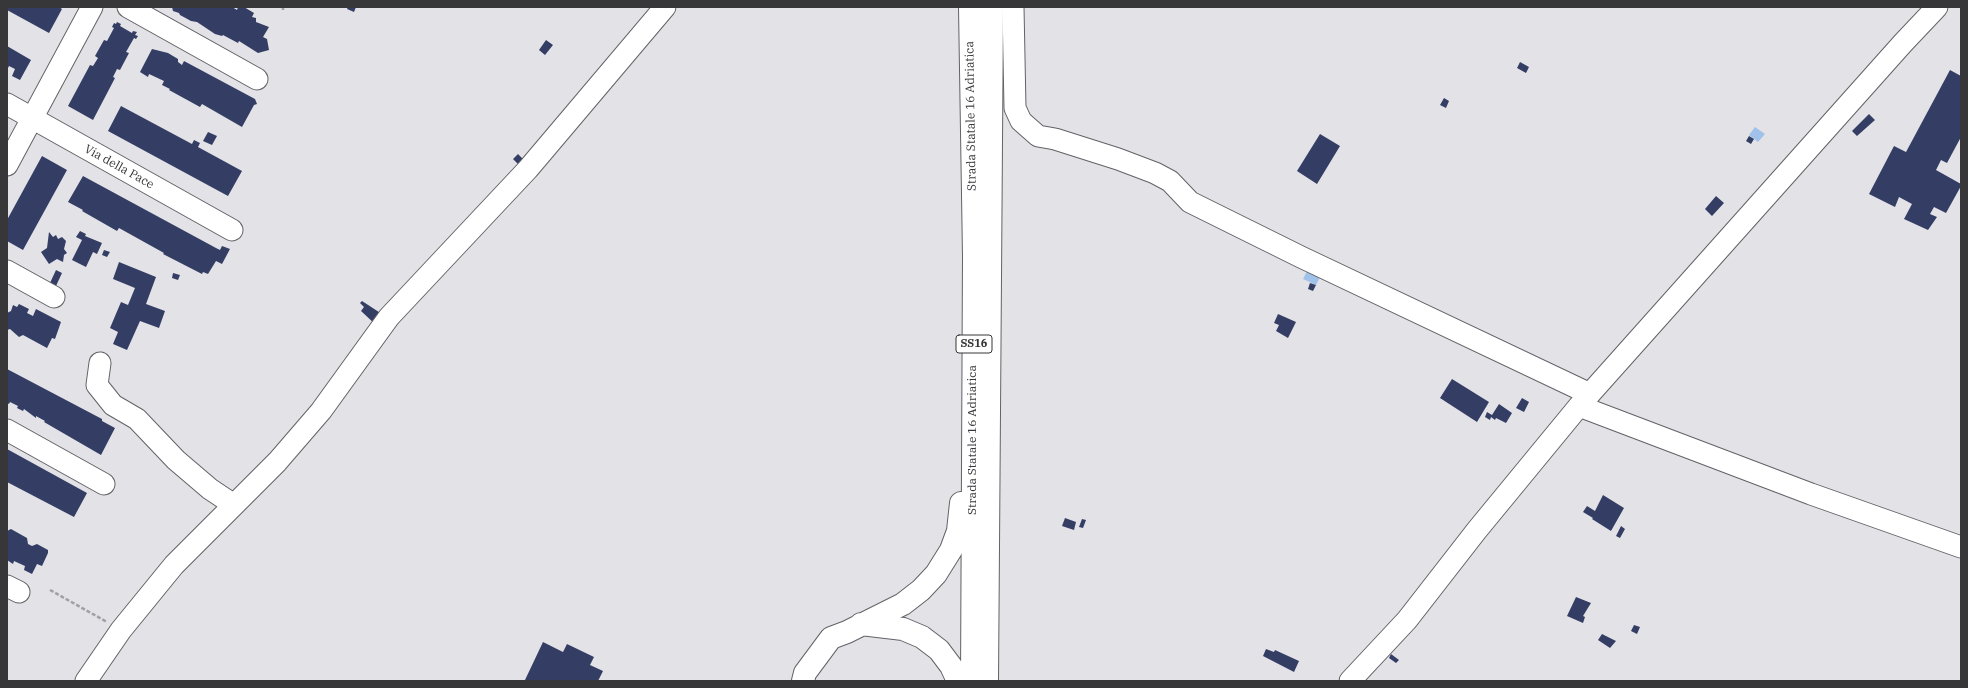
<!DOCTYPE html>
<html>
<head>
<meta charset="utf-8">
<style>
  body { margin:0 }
  #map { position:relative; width:1968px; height:688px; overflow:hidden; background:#e2e2e7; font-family:"IBM Plex Serif",serif }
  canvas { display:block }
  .frame { position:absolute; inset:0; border:8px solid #373739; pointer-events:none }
</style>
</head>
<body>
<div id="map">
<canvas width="1968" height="688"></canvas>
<div class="frame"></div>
</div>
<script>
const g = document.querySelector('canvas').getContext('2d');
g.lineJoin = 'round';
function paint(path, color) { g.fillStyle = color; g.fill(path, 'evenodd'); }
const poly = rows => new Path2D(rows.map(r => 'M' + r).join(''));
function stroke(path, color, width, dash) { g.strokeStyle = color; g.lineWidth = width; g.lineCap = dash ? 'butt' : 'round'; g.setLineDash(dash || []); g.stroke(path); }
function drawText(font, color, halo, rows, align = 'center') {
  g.font = font + ' "IBM Plex Serif",serif'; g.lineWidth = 4; g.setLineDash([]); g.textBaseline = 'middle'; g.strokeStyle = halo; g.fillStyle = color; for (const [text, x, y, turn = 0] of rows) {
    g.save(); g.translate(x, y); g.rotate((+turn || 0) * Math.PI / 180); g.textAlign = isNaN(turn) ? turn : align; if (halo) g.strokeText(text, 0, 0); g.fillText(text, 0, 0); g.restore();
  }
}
paint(poly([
  [1755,127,1765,134,1758,142,1749,135],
  [1308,269,1321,275,1316,285,1303,279]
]), '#a0c2ea');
paint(poly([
  [7,7,59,7,62,9,49,33,7,10],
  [172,7,232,7,237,10,238,7,244,7,254,13,252,17,256,18,256,22,269,27,263,37,267,39,269,50,258,53,239,41,238,43,223,35,222,36,215,34,197,22,191,21,180,15,179,13,173,11],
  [348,7,356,7,354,12,347,9],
  [117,22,121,24,120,26,132,33,133,31,137,32,135,35,138,36,136,39,134,38,126,52,129,53,120,70,117,69,113,77,115,78,93,120,68,106,90,65,93,66,98,58,95,56,104,40,107,41,114,28,112,27,114,23,116,24],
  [546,40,553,45,545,55,539,50],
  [7,46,31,60,20,80,12,76,15,69,9,66,7,70],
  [152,49,168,53,178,59,178,62,182,65,184,61,255,99,257,104,254,105,242,127,202,104,200,107,169,90,170,89,162,85,164,81,149,74,148,77,140,72],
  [1520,62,1529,67,1526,73,1517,68],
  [1950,70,1961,76,1961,137,1947,163,1941,160,1936,170,1961,184,1961,186,1946,213,1934,207,1930,214,1937,217,1928,230,1904,219,1912,204,1899,197,1895,207,1869,194,1894,146,1906,152],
  [1444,98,1449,101,1446,108,1440,105],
  [121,106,192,144,194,140,200,143,198,147,242,171,228,196,108,131],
  [1869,114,1875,120,1857,136,1852,131],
  [208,132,217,136,212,145,203,141],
  [1320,134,1340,146,1317,184,1297,171],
  [1749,136,1754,139,1751,144,1746,141],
  [518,154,523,159,518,164,513,159],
  [42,156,67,170,23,250,7,241,7,220],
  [83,176,216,248,220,250,222,246,230,249,222,264,216,261,208,274,203,272,202,274,163,254,164,253,119,228,117,231,82,211,83,210,68,202],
  [1716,196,1724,203,1712,216,1705,209],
  [80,231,86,234,85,236,102,243,97,254,93,252,86,267,72,260,82,240,76,237],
  [49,232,53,237,56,235,58,239,62,237,66,241,64,249,67,253,64,255,63,262,57,259,49,264,41,252,47,248],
  [104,250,110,252,107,257,102,255],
  [119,262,156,277,146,304,165,311,159,328,140,321,127,350,113,344,118,332,110,328,121,302,128,305,135,288,113,279],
  [56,270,62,273,56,286,50,283],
  [173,273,180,275,178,280,172,278],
  [1310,283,1316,285,1313,291,1308,289],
  [362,301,385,316,376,325,361,311,364,307,360,303],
  [19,304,29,309,27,313,33,316,36,309,61,322,55,339,52,338,47,348,23,335,19,337,10,329,7,330,7,313,11,311,13,305,17,307],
  [1278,314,1296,322,1288,338,1276,331,1279,325,1274,323],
  [7,369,102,419,102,421,115,428,101,455,44,422,45,421,36,416,36,418,24,409,23,411,17,408,18,406,10,402,9,404,7,403],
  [1452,379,1489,402,1477,422,1440,398],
  [1522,398,1529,402,1524,412,1516,408],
  [1499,404,1512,413,1506,423,1496,418,1495,420,1491,417,1490,420,1485,417,1487,412,1492,415],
  [7,449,87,493,74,517,7,482],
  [1603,495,1624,508,1611,531,1592,519,1593,518,1583,512,1587,506,1595,511],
  [1065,518,1076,522,1074,530,1062,526],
  [1082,519,1086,520,1083,528,1079,527],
  [1621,526,1625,529,1620,538,1616,536],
  [11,529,27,538,28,544,32,546,37,544,48,550,48,553,42,566,37,564,32,574,24,570,25,566,14,561,13,564,7,560,7,531],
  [1576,597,1591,603,1583,616,1585,617,1583,623,1567,616],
  [1634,625,1640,627,1637,634,1631,631],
  [1602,634,1616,641,1610,648,1598,640],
  [543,642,563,652,567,644,594,657,590,665,603,671,598,681,525,680],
  [1266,649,1274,652,1275,650,1299,661,1294,672,1263,656],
  [1391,654,1399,660,1396,663,1389,658]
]), '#343e65');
const minor = poly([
  [128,7,257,79],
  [1013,7,1015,108,1021,121,1038,136,1055,139,1118,159,1155,173,1170,181,1190,202,1301,257,1590,394],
  [7,104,232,230],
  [7,165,92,7],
  [7,271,54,297],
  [100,363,97,385,113,405,137,419,176,460,210,489,234,505],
  [1579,406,1811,494,1961,547],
  [7,430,104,484],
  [7,586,19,592],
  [86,681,121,630,174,565,277,462,321,411,389,317,528,169,665,7],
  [1350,681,1407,620,1477,530,1579,406,1903,43,1937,7]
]);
const highway = poly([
  [970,7,974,256,972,681],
  [861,624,903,629,922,637,939,650,951,666,958,681],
  [803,681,805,673,831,638,847,632,903,604,921,590,936,574,951,550,958,531,961,503],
  [987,681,992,7]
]);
stroke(minor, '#626267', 23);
stroke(highway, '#626267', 24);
stroke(poly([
  [283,7,283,10],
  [50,590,107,622]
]), '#a1a1a5', 2.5, [4, 2]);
stroke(minor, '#fff', 21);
stroke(highway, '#fff', 22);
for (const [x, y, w] of [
  [974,344,36]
]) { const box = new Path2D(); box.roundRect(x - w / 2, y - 9, w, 18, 3); g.fillStyle = '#fff'; g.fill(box); stroke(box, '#373739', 1); }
drawText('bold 11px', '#373739', null, [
  ["SS16",974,344]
]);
drawText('12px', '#373739', '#fff', [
  ["Strada Statale 16 Adriatica",971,116,-91],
  ["Via della Pace",119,167,29],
  ["Strada Statale 16 Adriatica",973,440,-90]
]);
</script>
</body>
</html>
